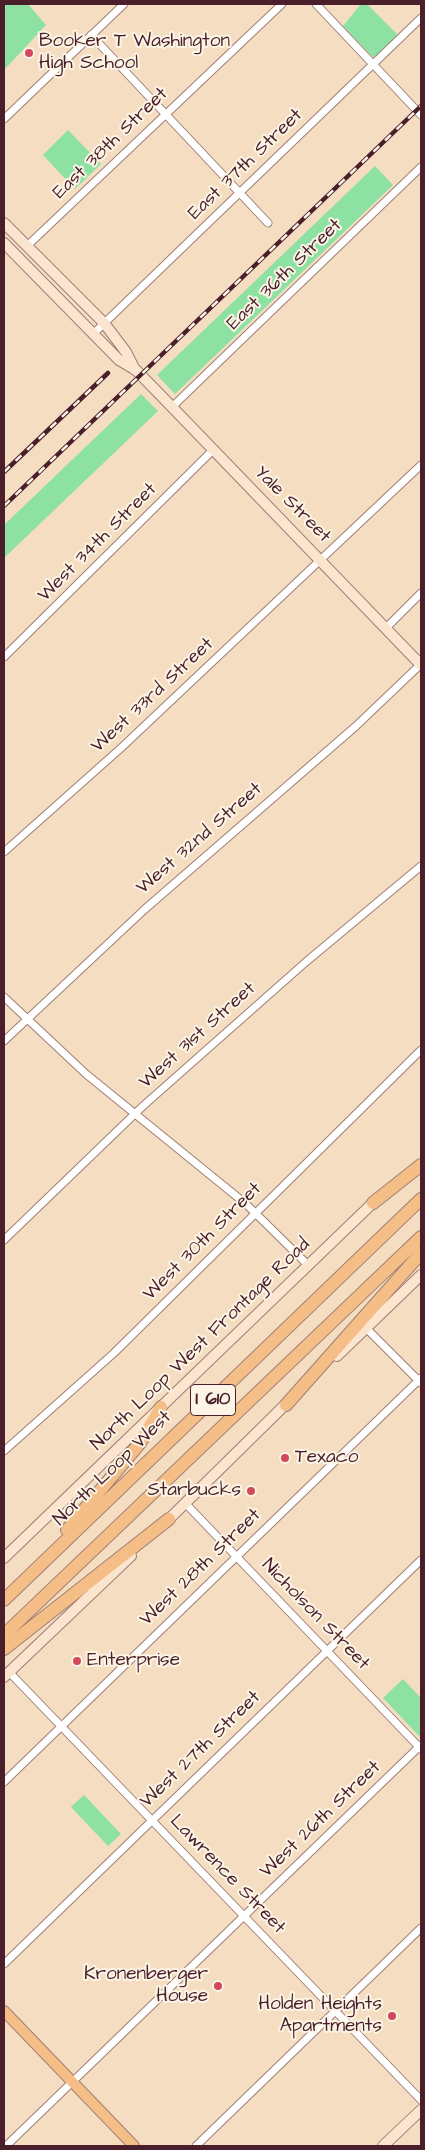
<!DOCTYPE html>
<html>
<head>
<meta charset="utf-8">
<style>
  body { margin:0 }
  #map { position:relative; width:425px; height:2150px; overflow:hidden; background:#f4ddc0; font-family:"Architects Daughter",sans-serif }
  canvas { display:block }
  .frame { position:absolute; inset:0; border:5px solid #4a1f2b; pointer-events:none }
</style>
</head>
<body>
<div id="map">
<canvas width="425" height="2150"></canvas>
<div class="frame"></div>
</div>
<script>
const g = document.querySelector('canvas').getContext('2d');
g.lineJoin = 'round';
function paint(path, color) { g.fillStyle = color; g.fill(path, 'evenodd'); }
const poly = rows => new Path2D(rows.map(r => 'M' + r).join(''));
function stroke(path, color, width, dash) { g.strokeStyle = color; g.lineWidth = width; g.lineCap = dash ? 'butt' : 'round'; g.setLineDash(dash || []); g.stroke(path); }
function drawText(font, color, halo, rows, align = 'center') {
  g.font = font + ' "Architects Daughter",sans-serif'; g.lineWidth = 4; g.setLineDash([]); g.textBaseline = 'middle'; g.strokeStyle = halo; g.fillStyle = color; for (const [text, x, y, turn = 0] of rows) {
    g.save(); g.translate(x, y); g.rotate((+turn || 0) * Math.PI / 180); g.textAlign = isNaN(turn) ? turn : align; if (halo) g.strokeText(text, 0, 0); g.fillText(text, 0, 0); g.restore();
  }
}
paint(poly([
  [4,4,28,4,46,25,4,70],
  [361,4,367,4,398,35,375,57,372,56,343,26],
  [68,130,101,164,75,189,43,155],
  [375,166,393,185,175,394,157,375],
  [141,394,158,411,4,558,4,525],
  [403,1679,421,1698,421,1734,419,1736,383,1698],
  [84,1795,121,1834,108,1846,71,1807]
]), '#8de1a2');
const street = poly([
  [316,4,421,115],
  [91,35,268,223],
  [4,119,124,4],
  [27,246,282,4],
  [93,334,421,18],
  [172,407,421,167],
  [386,628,421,593],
  [4,657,213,450],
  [4,852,121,748,421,465],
  [4,997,86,1074,246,1204,309,1266],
  [4,1041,145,909,356,726,421,664],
  [4,1240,143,1106,307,961,421,866],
  [366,1328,421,1383],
  [4,1451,114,1353,421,1050],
  [186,1504,421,1749],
  [9,1672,421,2100],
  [4,1782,421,1378],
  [4,1964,421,1560],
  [6,2146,421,1745],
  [196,2146,421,1928]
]);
const secondary = poly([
  [4,223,104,323,126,352,135,370],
  [4,243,119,360,136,370,172,407,421,665],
  [337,1356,421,1275],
  [165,1523,290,1400],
  [4,1558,378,1198],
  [4,1677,131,1556],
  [383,2146,421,2110]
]);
const primary = poly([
  [4,2011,134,2146]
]);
const highway = poly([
  [373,1203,421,1165],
  [286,1405,421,1253],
  [67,1530,140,1443,161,1407],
  [4,1600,421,1199],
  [4,1635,421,1237],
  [4,1649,169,1519]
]);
stroke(street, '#9f7e76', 9);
stroke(secondary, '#9f7e76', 12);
stroke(primary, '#9f7e76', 12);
stroke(highway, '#9f7e76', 14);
stroke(street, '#fff', 7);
stroke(secondary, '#fbe5cf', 10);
stroke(primary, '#f5be86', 10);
stroke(highway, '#f5be86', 12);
const rail = poly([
  [4,472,108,373],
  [4,506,421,106]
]);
stroke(rail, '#4a1f2b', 4.5);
stroke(rail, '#fcf5e5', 2.5, [8]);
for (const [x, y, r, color] of [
  [29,53,5,"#d1495b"],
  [285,1458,5,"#d1495b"],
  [251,1491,5,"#d1495b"],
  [77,1661,5,"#d1495b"],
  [218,1986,5,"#d1495b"],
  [392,2016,5,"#d1495b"]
]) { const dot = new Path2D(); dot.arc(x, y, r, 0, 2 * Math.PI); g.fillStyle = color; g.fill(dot); stroke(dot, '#fcf5e5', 2); }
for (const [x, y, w] of [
  [213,1400,45]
]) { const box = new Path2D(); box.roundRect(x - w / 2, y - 15.5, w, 31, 4); g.fillStyle = '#fcf5e5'; g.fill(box); stroke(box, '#4a1f2b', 1); }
drawText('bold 18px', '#4a1f2b', null, [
  ["I 610",213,1400]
]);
drawText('19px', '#4a1f2b', '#fcf5e5', [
  ["Booker T Washington",39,42],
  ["High School",39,64],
  ["Texaco",295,1458],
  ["Starbucks",241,1491,"right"],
  ["Enterprise",87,1661],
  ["Kronenberger",208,1975,"right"],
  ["House",208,1997,"right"],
  ["Holden Heights",382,2005,"right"],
  ["Apartments",382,2027,"right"]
], 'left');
drawText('19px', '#4a1f2b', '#fcf5e5', [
  ["East 38th Street",111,144,-44],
  ["East 37th Street",246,165,-44],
  ["East 36th Street",285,275,-44],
  ["Yale Street",292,505,45],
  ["West 34th Street",98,543,-45],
  ["West 33rd Street",153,696,-43],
  ["West 32nd Street",200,839,-41],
  ["West 31st Street",198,1036,-42],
  ["West 30th Street",203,1242,-45],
  ["North Loop West Frontage Road",201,1345,-44],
  ["North Loop West",113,1469,-44],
  ["West 28th Street",201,1568,-44],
  ["Nicholson Street",315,1615,46],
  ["West 27th Street",201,1750,-44],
  ["West 26th Street",321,1820,-44],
  ["Lawrence Street",227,1875,46]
]);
</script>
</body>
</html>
